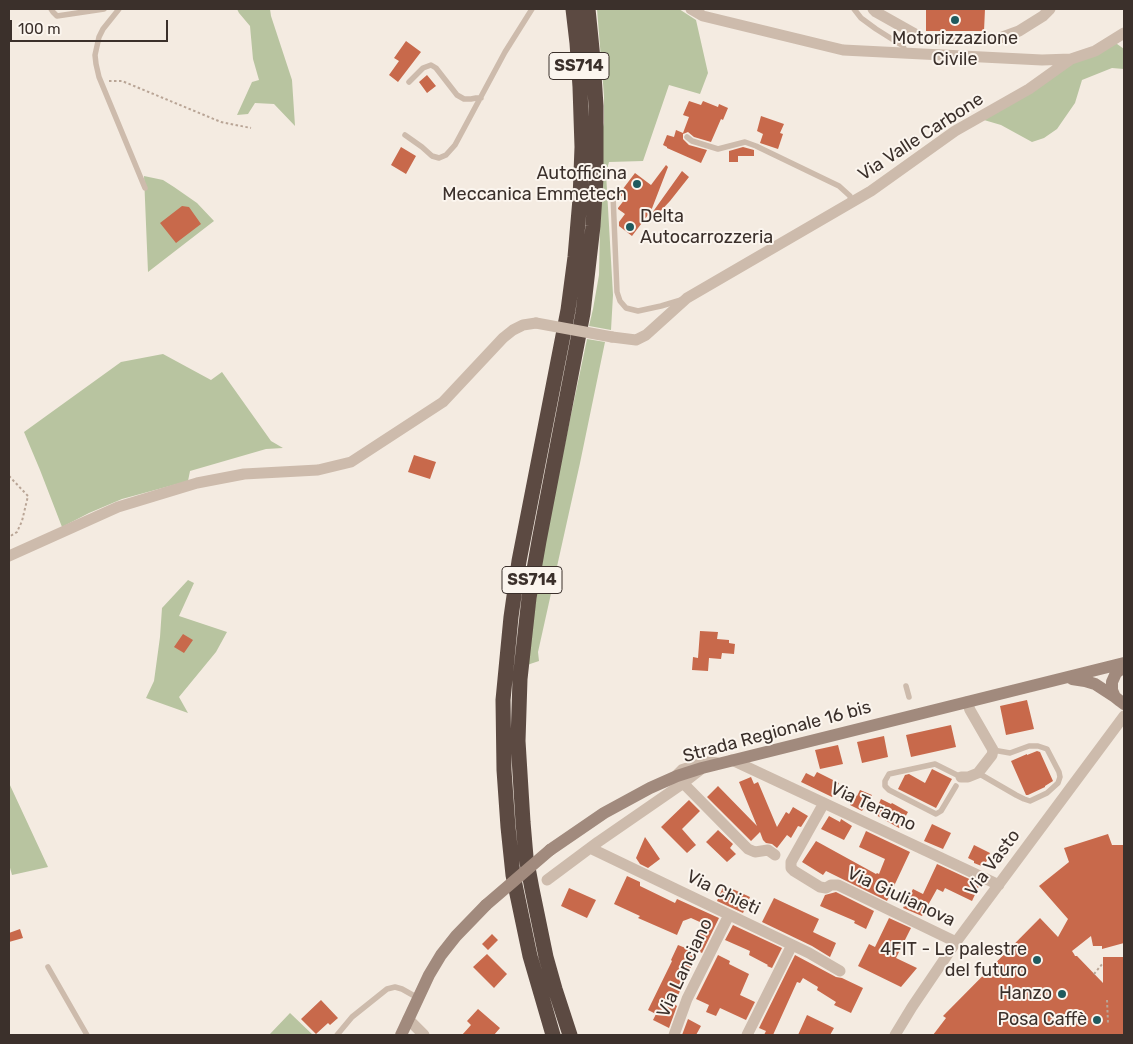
<!DOCTYPE html>
<html>
<head>
<meta charset="utf-8">
<style>
  body { margin:0 }
  #map { position:relative; width:1133px; height:1044px; overflow:hidden; background:#f4ebe1; font-family:Rubik,sans-serif }
  canvas { display:block }
  .frame { position:absolute; inset:0; border:10px solid #3b302b; pointer-events:none }
  .scale { position:absolute; left:10px; top:20px; width:158px; height:22px; box-sizing:border-box; border:2px solid #3b302b; border-top:0; padding-left:6px; font-size:15px; line-height:18px; white-space:nowrap; color:#3b302b; -webkit-text-stroke:4px #fbf5ee; paint-order:stroke }
</style>
</head>
<body>
<div id="map">
<canvas width="1133" height="1044"></canvas>
<div class="frame"></div>
<div class="scale">100 m</div>
</div>
<script>
const g = document.querySelector('canvas').getContext('2d');
g.lineJoin = 'round';
function paint(path, color) { g.fillStyle = color; g.fill(path, 'evenodd'); }
const poly = rows => new Path2D(rows.map(r => 'M' + r).join(''));
function stroke(path, color, width, dash) { g.strokeStyle = color; g.lineWidth = width; g.lineCap = dash ? 'butt' : 'round'; g.setLineDash(dash || []); g.stroke(path); }
function drawText(font, color, halo, rows, align = 'center') {
  g.font = font + ' Rubik,sans-serif'; g.lineWidth = 4; g.setLineDash([]); g.textBaseline = 'middle'; g.strokeStyle = halo; g.fillStyle = color; for (const [text, x, y, turn = 0] of rows) {
    g.save(); g.translate(x, y); g.rotate((+turn || 0) * Math.PI / 180); g.textAlign = isNaN(turn) ? turn : align; if (halo) g.strokeText(text, 0, 0); g.fillText(text, 0, 0); g.restore();
  }
}
paint(poly([
  [237,9,270,9,271,16,292,80,295,126,274,104,255,103,248,114,237,115,252,82,259,80,253,59,250,26,239,13],
  [597,9,679,9,696,20,708,73,700,94,669,85,643,161,609,162,606,173,613,295,611,330,589,326,593,309,599,275,602,131,604,123,604,96],
  [1113,41,1124,49,1124,69,1112,68,1082,80,1075,103,1057,129,1044,138,1032,142,1001,125,984,120,1073,63],
  [144,176,163,180,174,187,197,203,214,221,148,272],
  [587,339,605,342,580,463,538,652,539,661,527,665,543,548],
  [163,354,211,380,222,372,271,441,283,448,266,449,190,471,188,481,122,499,89,513,62,527,40,470,24,432,121,362],
  [188,580,194,583,179,616,227,632,216,652,179,697,188,713,146,698,154,681,160,637,162,608],
  [9,783,48,867,12,875,9,864],
  [290,1013,313,1035,269,1035]
]), '#b8c4a0');
paint(poly([
  [926,9,985,9,984,31,926,31],
  [406,41,421,52,398,82,389,75,399,61,394,58],
  [427,75,436,86,427,93,419,82],
  [689,101,701,105,703,101,718,107,719,104,728,108,723,120,721,119,711,142,694,137,688,132,683,134,683,139,689,145,707,150,701,163,667,148,667,147,663,145,667,135,674,137,676,130,683,133,689,117,683,115],
  [761,116,784,124,780,133,783,134,778,149,760,143,763,134,757,131],
  [401,147,416,156,406,174,391,165],
  [743,147,754,150,754,156,738,156,738,162,729,162,729,151],
  [666,165,668,167,651,211,632,236,619,226,619,222,625,214,618,209,618,208,625,199,619,194,635,173,651,185],
  [682,171,689,177,670,201,656,216,652,213],
  [182,206,189,207,201,224,176,243,160,223],
  [414,455,436,462,430,479,408,472],
  [700,631,718,632,717,639,729,640,729,643,735,644,734,654,722,653,721,659,709,658,708,671,692,670,693,657,698,658],
  [183,634,193,640,184,653,174,647],
  [1027,700,1034,729,1006,735,1000,706],
  [951,725,956,747,911,757,906,735],
  [884,736,888,757,862,763,857,742],
  [838,745,843,764,820,769,815,750],
  [1037,751,1040,752,1053,781,1045,786,1045,787,1028,795,1026,795,1011,761,1027,754,1027,755],
  [932,769,952,779,936,808,898,789,905,775,909,774,925,783],
  [817,772,839,783,832,797,801,782,806,773,814,777],
  [751,777,754,784,758,782,777,827,786,812,789,814,793,807,808,816,801,827,798,826,791,838,787,835,777,848,772,844,766,843,763,840,760,832,751,841,707,797,718,786,757,826,739,782],
  [860,790,872,795,862,811,850,805,855,795,857,796],
  [881,799,891,804,892,803,908,812,899,828,874,814],
  [689,800,700,811,682,829,696,845,687,853,661,827],
  [829,816,840,822,841,819,852,826,844,840,821,829],
  [932,824,951,833,943,849,924,841],
  [718,830,733,844,730,848,736,854,727,862,706,842],
  [866,831,910,852,887,901,826,871,823,875,802,862,816,841,876,874,877,873,879,874,885,859,859,847],
  [1108,834,1112,845,1124,845,1124,943,1102,949,1102,946,1093,946,1091,936,1072,951,1074,954,1075,956,1077,956,1103,983,1103,957,1124,957,1124,1035,933,1035,946,1018,943,1016,1040,918,1058,937,1068,919,1039,886,1069,862,1064,848],
  [645,837,660,859,648,868,640,864,636,858],
  [974,845,990,853,984,867,974,863,974,861,968,858],
  [937,864,980,884,972,901,945,888,943,892,937,889,922,916,903,908,913,889,923,894],
  [627,876,640,882,640,886,675,903,677,899,719,918,702,953,698,951,687,976,674,1004,677,1006,669,1028,653,1020,656,1014,648,1010,672,961,671,960,678,945,688,949,689,947,691,948,702,923,691,918,683,921,677,935,638,918,640,916,614,904],
  [724,885,750,897,743,913,717,901],
  [569,888,596,900,587,918,561,906],
  [836,892,874,911,866,929,854,923,855,921,820,906,825,895],
  [774,898,819,919,813,932,836,943,830,957,812,946,762,922],
  [889,918,911,928,896,958,917,968,901,987,858,966,869,944,875,947],
  [733,925,782,948,772,968,767,966,768,965,749,955,750,951,725,940],
  [20,929,23,938,9,942,9,933],
  [492,934,498,940,488,950,482,944],
  [487,954,507,974,494,988,473,967],
  [718,955,730,961,729,964,749,974,740,995,755,1002,746,1020,720,1008,716,1016,706,1012,709,1005,696,999],
  [795,955,836,977,842,978,863,988,851,1013,834,1005,836,1002,817,990,818,987,803,978,800,983,797,982,773,1035,764,1035,766,1031,759,1028],
  [321,1000,338,1018,330,1025,328,1023,316,1034,301,1019],
  [478,1009,500,1028,494,1035,462,1035,471,1025,467,1021],
  [807,1015,834,1028,830,1035,798,1035],
  [688,1019,701,1026,696,1035,682,1035]
]), '#c8694b');
stroke(poly([
  [109,81,122,81,221,122,251,128],
  [9,476,28,496,22,521,17,532,9,537],
  [1094,974,1103,963],
  [1107,1000,1108,1023],
  [1064,1035,1065,1035]
]), '#b9a596', 2, [2.5, 2.5]);
stroke(poly([
  [51,9,53,12,57,16,104,9],
  [119,9,103,29,99,37,95,55,96,64,99,77,145,188],
  [854,9,861,18,876,29,903,46,906,53],
  [409,82,423,68,431,65,436,68,457,95,464,99,471,99,476,98,481,98],
  [405,135,422,147,432,156,439,158,446,155,455,145,505,52,532,9],
  [687,137,692,141,718,149,745,142,756,146,839,186,850,196,851,203],
  [613,195,617,292,620,301,626,308,638,311,661,306,681,300],
  [906,686,909,697],
  [675,773,681,767,705,759,717,760],
  [978,773,1016,795,1024,799,1030,801,1047,793,1058,783,1060,777,1059,772,1047,749,1038,746,1029,746,1010,753,993,750],
  [956,786,941,811,936,814,889,790,885,786,885,781,889,774,935,764,961,777],
  [48,967,87,1035],
  [337,1035,352,1017,387,989,395,987,402,989,418,998]
]), '#cdbbac', 5.5);
stroke(poly([
  [691,9,703,16,843,50,1042,60,1071,59],
  [873,9,876,12,924,39,997,39,1019,31,1043,16,1050,9],
  [612,337,636,340,646,335,687,298,871,191,955,131,1029,89,1071,59,1095,51,1124,33],
  [9,556,118,507,197,483,244,474,318,470,351,462,443,402,503,338,513,330,523,325,536,323],
  [732,760,999,885],
  [961,777,968,777,978,773,992,755,993,750,970,710,967,702],
  [683,783,748,849,755,852,768,850,775,855],
  [824,803,791,862,791,868,794,871,820,887,826,888,831,885,838,885,956,942],
  [590,848,809,953,840,971],
  [547,880,598,842,682,784,700,770],
  [408,1019,424,1035],
  [674,1035,687,999,729,915],
  [747,1035,792,945],
  [895,1035,912,1007,956,942,1124,716]
]), '#cdbbac', 11);
stroke(poly([
  [1124,667,1116,673,1112,682,1112,690,1115,697,1120,701,1124,704],
  [1072,679,1085,681,1095,684,1115,697],
  [550,850,604,813,650,788,677,776,702,768,1124,663],
  [401,1035,429,975,441,955,456,936,486,905]
]), '#a18a7d', 12);
stroke(poly([
  [553,1035,530,956,513,875,508,827,504,770,503,700,511,617,519,561,568,310,575,257,580,199,582,147,580,87,577,43,573,9],
  [570,1035,555,989,546,957,532,889,526,857,523,822,518,741,520,679,529,598,539,541,583,313,593,226,596,178,596,106,593,59,588,9]
]), '#5c4a42', 15);
stroke(poly([
  [536,323,612,337]
]), '#cdbbac', 11);
stroke(poly([
  [486,905,550,850]
]), '#a18a7d', 12);
for (const [x, y, r, color] of [
  [955,20,5,"#1f5a5e"],
  [637,184,5,"#1f5a5e"],
  [630,227,5,"#1f5a5e"],
  [1037,960,5,"#1f5a5e"],
  [1062,994,5,"#1f5a5e"],
  [1097,1020,5,"#1f5a5e"]
]) { const dot = new Path2D(); dot.arc(x, y, r, 0, 2 * Math.PI); g.fillStyle = color; g.fill(dot); stroke(dot, '#fbf5ee', 2); }
for (const [x, y, w] of [
  [579,66,60],
  [532,580,60]
]) { const box = new Path2D(); box.roundRect(x - w / 2, y - 13.5, w, 27, 4); g.fillStyle = '#fbf5ee'; g.fill(box); stroke(box, '#3b302b', 1); }
drawText('bold 16px', '#3b302b', null, [
  ["SS714",579,66],
  ["SS714",532,580]
]);
drawText('18px', '#3b302b', '#fbf5ee', [
  ["Motorizzazione",955,39,"center"],
  ["Civile",955,60,"center"],
  ["Autofficina",627,174],
  ["Meccanica Emmetech",627,195],
  ["Delta",640,217,"left"],
  ["Autocarrozzeria",640,238,"left"],
  ["4FIT - Le palestre",1027,950],
  ["del futuro",1027,971],
  ["Hanzo",1052,994],
  ["Posa Caffè",1087,1020]
], 'right');
drawText('18px', '#3b302b', '#fbf5ee', [
  ["Via Valle Carbone",921,137,-33],
  ["Strada Regionale 16 bis",777,732,-15],
  ["Via Teramo",873,807,25],
  ["Via Vasto",993,863,-53],
  ["Via Chieti",723,893,26],
  ["Via Giulianova",901,897,25],
  ["Via Lanciano",685,968,-65]
]);
</script>
</body>
</html>
